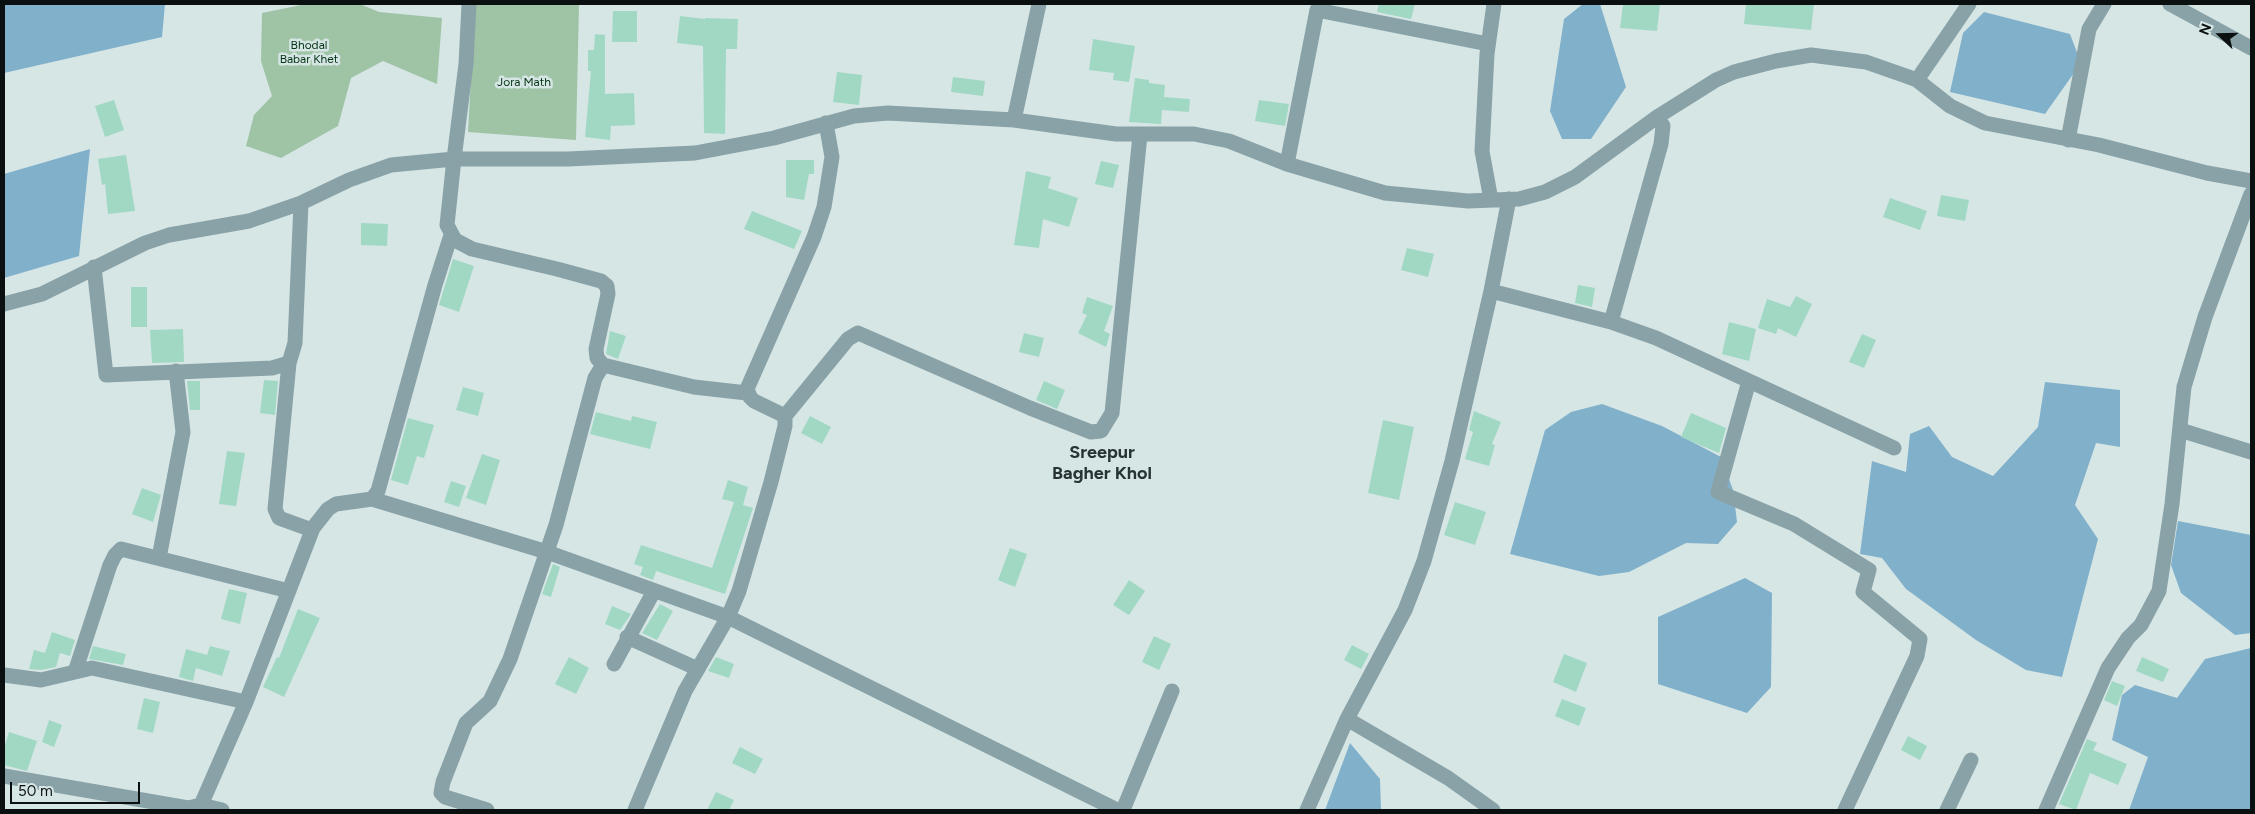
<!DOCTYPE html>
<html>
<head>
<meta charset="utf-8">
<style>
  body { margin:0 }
  #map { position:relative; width:2255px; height:814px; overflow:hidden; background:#d6e6e5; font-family:Figtree,sans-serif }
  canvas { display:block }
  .frame { position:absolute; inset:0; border:5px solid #0a100f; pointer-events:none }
  .north { position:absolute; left:2195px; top:10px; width:50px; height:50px; -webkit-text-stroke:4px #d6e6e5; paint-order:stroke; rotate:291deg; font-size:14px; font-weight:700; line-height:20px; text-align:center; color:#0a100f }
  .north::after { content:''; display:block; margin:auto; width:18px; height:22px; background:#0a100f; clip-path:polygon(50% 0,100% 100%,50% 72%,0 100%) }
  .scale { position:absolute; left:10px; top:782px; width:130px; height:22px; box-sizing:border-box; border:2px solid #0a100f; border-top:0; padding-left:6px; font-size:15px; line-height:18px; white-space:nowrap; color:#0a100f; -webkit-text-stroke:4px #d6e6e5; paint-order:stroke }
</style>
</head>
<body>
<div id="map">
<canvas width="2255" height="814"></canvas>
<div class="frame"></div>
<div class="north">N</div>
<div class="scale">50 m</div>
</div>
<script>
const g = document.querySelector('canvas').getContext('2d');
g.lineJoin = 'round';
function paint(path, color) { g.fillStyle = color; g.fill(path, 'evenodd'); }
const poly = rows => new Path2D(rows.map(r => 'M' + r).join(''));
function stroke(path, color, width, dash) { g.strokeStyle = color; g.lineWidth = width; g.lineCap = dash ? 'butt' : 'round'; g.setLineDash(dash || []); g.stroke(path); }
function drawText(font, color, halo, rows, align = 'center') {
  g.font = font + ' Figtree,sans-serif'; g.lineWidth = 5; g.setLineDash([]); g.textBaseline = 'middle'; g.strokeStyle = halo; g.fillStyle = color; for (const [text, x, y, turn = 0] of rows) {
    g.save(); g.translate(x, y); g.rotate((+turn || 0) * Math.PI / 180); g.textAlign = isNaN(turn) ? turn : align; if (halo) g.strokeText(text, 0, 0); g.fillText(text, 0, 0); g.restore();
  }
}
paint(poly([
  [306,4,360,4,379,12,442,18,437,84,383,61,351,78,338,126,281,158,246,146,254,115,272,96,261,61,262,13],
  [475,4,579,4,576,140,468,132]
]), '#9fc3a5');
paint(poly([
  [4,4,165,4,162,37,4,73],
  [1583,4,1600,4,1626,87,1591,139,1562,139,1550,111,1564,19],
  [1984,12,2070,34,2081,63,2045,114,1950,92,1963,33],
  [90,149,79,256,4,278,4,174],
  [2045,382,2120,390,2120,447,2096,443,2075,505,2098,539,2062,677,2026,670,1976,640,1906,589,1882,558,1860,554,1872,461,1906,472,1910,434,1929,426,1952,457,1993,476,2038,427],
  [1602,404,1662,426,1721,457,1733,490,1737,522,1718,544,1686,543,1629,572,1599,576,1510,554,1545,430,1571,412],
  [2178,521,2251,535,2251,633,2235,635,2181,593,2171,565],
  [1745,578,1772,593,1771,687,1747,713,1658,684,1658,617],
  [2251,648,2251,810,2129,810,2148,757,2112,740,2122,695,2135,685,2177,698,2205,659],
  [1350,743,1380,779,1381,810,1325,810]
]), '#81b0cb');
paint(poly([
  [1379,4,1415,4,1411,19,1377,12],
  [1623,4,1660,4,1657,31,1620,28],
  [1746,4,1814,4,1811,30,1744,24],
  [613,11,637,11,637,42,612,42],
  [680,16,705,19,705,18,738,19,737,49,726,49,725,134,704,133,703,46,677,43],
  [595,34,605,35,605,94,634,93,635,125,611,126,610,140,585,137,591,71,588,71,588,50,594,50],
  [1093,39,1135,46,1129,82,1113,80,1114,73,1089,70],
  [837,72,862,75,859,105,833,102],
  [953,77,985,81,983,96,951,92],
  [1135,78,1149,80,1149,83,1165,85,1164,97,1190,99,1189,112,1162,110,1161,124,1129,122],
  [114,100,124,130,105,137,95,106],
  [1259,100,1289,104,1285,126,1255,121],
  [126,155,135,211,108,214,105,184,102,185,98,159],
  [786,160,814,160,814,174,809,174,804,200,786,197],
  [1101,161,1119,165,1113,188,1095,184],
  [1026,171,1051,177,1048,188,1078,198,1069,227,1043,219,1039,248,1014,245],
  [1941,195,1969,200,1965,221,1937,216],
  [1890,198,1927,211,1920,230,1883,217],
  [752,211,802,231,794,249,744,229],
  [361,223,388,224,387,246,361,245],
  [1407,248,1434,254,1428,277,1401,270],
  [453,259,474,266,459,312,439,305],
  [1578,285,1595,288,1592,307,1575,303],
  [131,287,147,287,147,327,131,327],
  [1796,296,1812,304,1796,337,1778,328,1776,334,1758,328,1767,299,1790,307],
  [1087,297,1113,306,1104,331,1110,334,1106,347,1078,333,1087,315,1082,313],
  [1729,322,1756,329,1749,361,1722,354],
  [183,329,184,362,152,363,150,330],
  [610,331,626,336,618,359,606,354],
  [1024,333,1044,338,1039,357,1019,352],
  [1862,334,1876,340,1864,368,1849,362],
  [264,380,278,381,275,415,260,413],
  [187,381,200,381,200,410,190,410],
  [1044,381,1065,390,1057,409,1036,400],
  [463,387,484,393,478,416,456,410],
  [1474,411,1501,422,1492,444,1495,445,1489,466,1465,459,1473,432,1469,430],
  [596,412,631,421,632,416,657,422,650,449,590,434],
  [1691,413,1726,428,1719,453,1681,437],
  [810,416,831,427,822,444,801,433],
  [408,418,434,425,424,458,417,456,408,485,391,480],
  [1383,420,1414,427,1399,500,1368,493],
  [227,451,245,453,236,506,219,504],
  [482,454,500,460,486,505,466,498],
  [728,480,748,487,743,505,753,508,725,594,656,571,653,580,640,575,643,567,634,564,641,545,712,568,734,502,722,499],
  [451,481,466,486,459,507,444,502],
  [142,488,161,495,153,522,132,514],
  [1455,502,1486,512,1475,545,1444,535],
  [1010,548,1027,554,1015,587,998,580],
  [553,564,560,567,551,597,542,594],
  [1129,580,1145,591,1129,615,1113,605],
  [229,589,247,593,240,624,221,619],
  [660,604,673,611,657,640,642,633],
  [612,606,631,614,620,630,605,624],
  [298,609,320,618,284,697,263,687,277,657,279,658],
  [52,632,75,640,70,656,60,653,56,667,41,670,29,669,34,650,45,653],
  [1154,636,1171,644,1159,670,1142,662],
  [1352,645,1369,654,1361,669,1344,660],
  [93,646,126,654,123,665,89,659],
  [210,646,230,651,222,676,196,668,193,681,179,677,186,649,207,655],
  [1564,654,1587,663,1576,692,1553,682],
  [569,657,589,668,576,694,555,684],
  [716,657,734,664,729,678,708,671],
  [2142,657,2169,669,2163,682,2136,671],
  [2112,681,2125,686,2117,706,2104,700],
  [144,698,160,702,153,733,137,729],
  [1562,699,1586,708,1579,726,1555,716],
  [49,720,62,725,54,747,42,742],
  [9,732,37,741,27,771,4,765,4,748],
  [1908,736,1927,746,1920,760,1901,750],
  [2087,739,2097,743,2093,750,2127,764,2118,785,2090,773,2076,810,2059,804],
  [740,747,763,759,755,774,732,763],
  [716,792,734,800,729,810,707,810]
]), '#a1d8c4');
stroke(poly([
  [2170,4,2251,48],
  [1917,80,1969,4],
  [1014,120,1039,4],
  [2068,140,2089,29,2104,4],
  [1287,164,1317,10,1488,44],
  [1491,200,1482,151,1487,54,1494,4],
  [94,267,106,375,272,368,289,363,295,343,301,203],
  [1491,291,1611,322,1656,338,1894,448],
  [4,304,42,294,145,243,169,235,249,221,301,203,349,180,391,165,454,159,466,64,469,4],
  [1611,322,1661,144,1663,126,1657,117],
  [289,363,275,509,279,518,312,530],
  [1749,381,1718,492,1794,524,1869,570,1863,592,1920,639,1917,656,1845,810],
  [747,393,694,387,603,365,597,358,596,349,608,294,607,286,601,281,557,269,472,249,455,240,447,225,454,159,568,159,695,153,774,138,854,116,888,113,1014,120,1116,134,1194,134,1229,141,1287,164,1385,193,1468,201,1519,199,1545,192,1575,177,1657,117,1716,80,1734,72,1776,61,1811,55,1866,62,1906,76,1917,80,1950,106,1985,123,2099,145,2207,173,2251,181],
  [785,416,848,339,858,333,1030,408,1091,432,1101,431,1112,413,1140,135],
  [2180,430,2251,452],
  [372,499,547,552,728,617,1117,810],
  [159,558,183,432,176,371],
  [627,637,698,669],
  [614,664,654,591],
  [75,672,110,565,115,555,121,549,289,591],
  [4,675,41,680,92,668,246,702],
  [1347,719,1448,778,1493,810],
  [4,776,188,808,201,805,246,702,313,528,328,509,336,504,372,499,378,491,435,285,451,235],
  [201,805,222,810],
  [487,810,445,797,441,793,443,782,466,723,490,701,510,659,556,525,595,378,603,365],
  [635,810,685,691,728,617,739,591,771,482,785,426,785,416,754,401,750,397,747,389,814,237,824,207,832,157,826,123],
  [1123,810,1172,691],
  [1307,810,1347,719,1405,610,1424,561,1452,461,1491,291,1509,199],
  [1947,810,1971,760],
  [2046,810,2108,668,2128,638,2141,625,2159,591,2172,504,2184,387,2205,317,2251,194]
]), '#89a2a7', 15);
drawText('12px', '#043414', '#d6e6e5', [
  ["Bhodal",309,45],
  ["Babar Khet",309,59],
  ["Jora Math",524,82]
]);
drawText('bold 18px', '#273433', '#d6e6e5', [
  ["Sreepur",1102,453],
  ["Bagher Khol",1102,474]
]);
</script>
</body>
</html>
